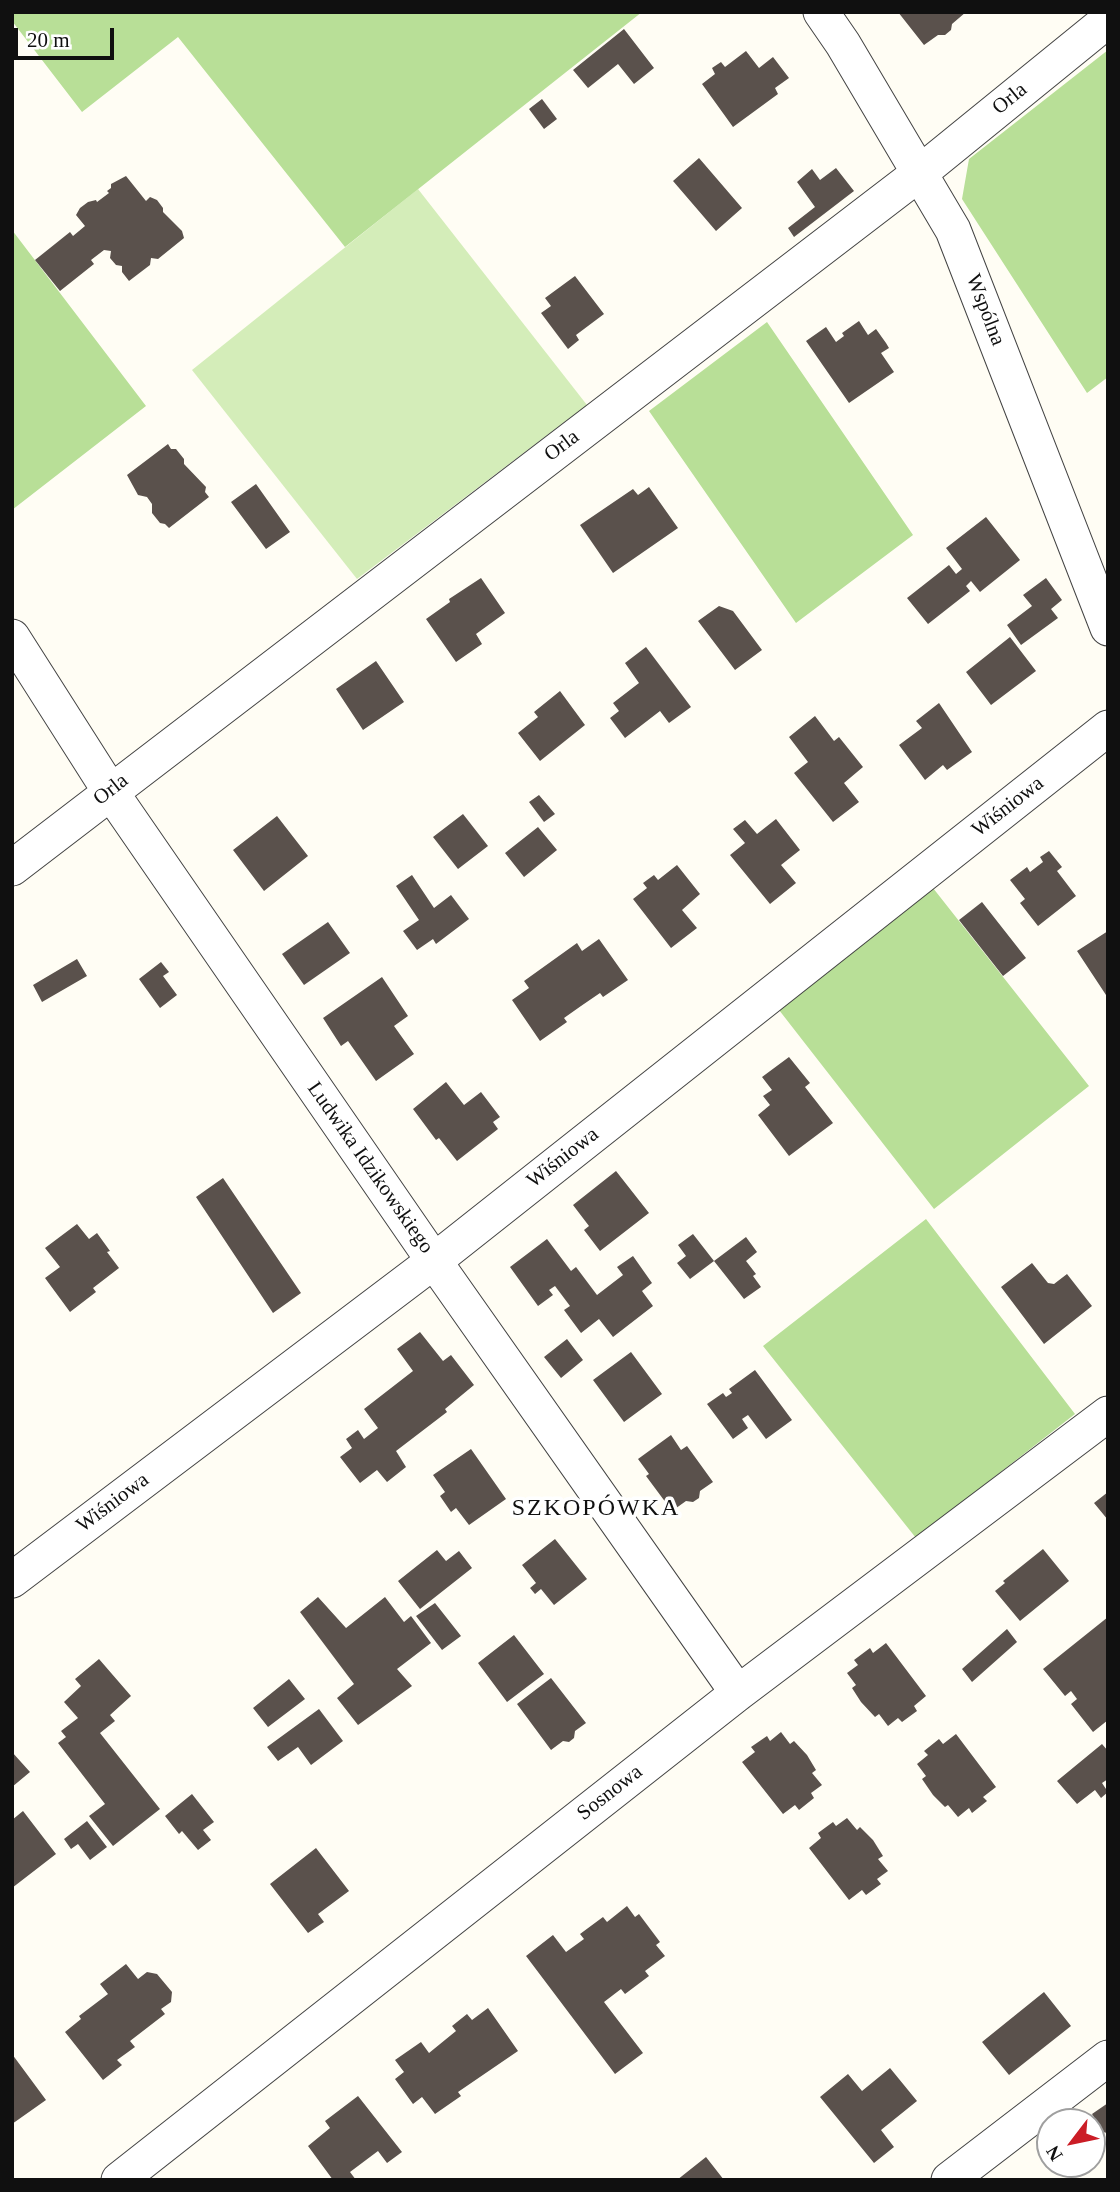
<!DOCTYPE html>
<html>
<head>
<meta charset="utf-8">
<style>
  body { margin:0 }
  #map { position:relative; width:1120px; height:2192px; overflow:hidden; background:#fffdf4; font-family:Georgia,serif }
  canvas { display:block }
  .frame { position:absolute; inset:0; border:14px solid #101010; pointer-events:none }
  .north { position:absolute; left:1036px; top:2108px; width:70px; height:70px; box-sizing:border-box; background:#fff; border:2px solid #9f9f9f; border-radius:50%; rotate:238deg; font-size:19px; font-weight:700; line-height:28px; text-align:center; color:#101010 }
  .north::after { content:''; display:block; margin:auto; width:24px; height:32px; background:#cb1d26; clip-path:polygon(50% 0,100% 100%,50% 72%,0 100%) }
  .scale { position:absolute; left:14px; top:28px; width:100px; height:32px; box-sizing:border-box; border:4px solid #101010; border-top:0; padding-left:9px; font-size:21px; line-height:24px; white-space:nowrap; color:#101010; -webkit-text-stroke:5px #fff; paint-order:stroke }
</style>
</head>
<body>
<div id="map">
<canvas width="1120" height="2192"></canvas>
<div class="frame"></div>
<div class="north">N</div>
<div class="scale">20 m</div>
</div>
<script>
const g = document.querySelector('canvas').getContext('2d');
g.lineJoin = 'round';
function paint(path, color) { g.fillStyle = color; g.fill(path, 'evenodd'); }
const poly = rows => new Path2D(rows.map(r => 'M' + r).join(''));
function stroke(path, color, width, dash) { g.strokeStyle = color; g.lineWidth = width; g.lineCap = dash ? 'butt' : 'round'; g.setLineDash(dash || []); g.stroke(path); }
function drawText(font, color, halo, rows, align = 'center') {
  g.font = font + ' Georgia,serif'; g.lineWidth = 7; g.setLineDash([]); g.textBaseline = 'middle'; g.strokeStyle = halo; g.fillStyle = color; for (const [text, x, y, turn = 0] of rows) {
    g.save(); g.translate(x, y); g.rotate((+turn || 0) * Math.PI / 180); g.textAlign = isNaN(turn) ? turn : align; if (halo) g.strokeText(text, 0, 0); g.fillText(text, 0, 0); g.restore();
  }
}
paint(poly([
  [418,189,587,405,357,579,192,370]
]), '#d4edb9');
paint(poly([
  [12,12,642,12,345,247,178,37,82,112,12,21],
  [1108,50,1108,377,1087,393,962,199,969,159],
  [12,230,146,406,12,510],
  [767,322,913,535,796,623,649,411],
  [933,888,1089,1086,934,1209,779,1010],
  [926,1219,1075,1414,916,1538,763,1346]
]), '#b8df97');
paint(poly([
  [898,12,966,12,952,24,951,30,945,35,938,35,924,45],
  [624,29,654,68,634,84,618,64,588,88,573,70],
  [746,51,759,68,773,57,789,78,775,88,778,94,733,127,702,84,715,74,712,68,721,62,725,67],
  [542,99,557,119,544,129,529,109],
  [699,158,742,208,716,231,673,181],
  [836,168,854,191,794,237,788,228,815,207,797,182,812,169,820,180],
  [126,176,146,201,150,197,157,200,163,208,163,212,182,231,184,238,158,259,151,258,150,265,129,281,122,272,122,266,116,265,110,258,111,251,104,250,91,260,94,264,60,291,35,260,70,232,73,236,85,226,76,215,80,208,88,202,96,200,97,202,109,193,107,191,111,188,111,184],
  [575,276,604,314,576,335,579,340,568,349,541,313,551,306,545,298],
  [859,321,868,335,876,329,886,343,889,348,881,353,894,372,849,403,806,341,826,327,836,342,844,336,842,333],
  [168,444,171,449,176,449,184,459,184,464,206,487,205,492,209,497,169,528,165,524,160,523,152,513,152,504,147,497,138,495,127,475],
  [256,484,290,532,266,549,231,502],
  [649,487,678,528,613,573,580,525,633,489,638,495],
  [986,517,1020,560,980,592,971,581,966,586,970,591,928,624,907,598,949,565,956,574,962,569,946,548],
  [481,578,505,613,476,634,482,644,456,662,426,619,450,602,449,599],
  [1046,578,1062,600,1051,609,1058,618,1021,645,1007,625,1032,606,1023,595],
  [719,606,733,611,762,650,735,670,698,621],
  [1010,637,1036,671,991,705,966,672],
  [646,647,691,707,669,723,660,711,625,738,610,718,619,711,613,703,639,683,625,663],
  [376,661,404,702,363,730,336,689],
  [560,691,585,725,540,761,518,733,538,717,534,712],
  [939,703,972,752,947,770,943,765,925,780,899,745,922,728,916,721],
  [815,716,834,741,839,737,863,767,844,783,859,802,833,822,794,773,808,762,789,737],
  [539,795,555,814,544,822,529,802],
  [463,814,488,846,458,869,433,837],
  [277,816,308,856,264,891,233,850],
  [776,819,800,850,781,865,796,883,770,904,730,855,745,843,733,829,745,820,757,834],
  [538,827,557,850,524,877,505,853],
  [1049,851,1062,867,1057,871,1076,896,1038,926,1020,903,1025,899,1010,880,1027,867,1030,872,1043,862,1040,857],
  [677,865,700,894,682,910,697,928,671,948,633,899,647,888,643,883,654,875,658,880],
  [412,875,434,908,451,895,469,919,436,944,433,939,417,950,403,931,419,920,396,886],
  [982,902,1026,958,1003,976,959,920],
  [328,922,350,953,304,985,282,954],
  [1108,931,1108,994,1106,995,1077,951],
  [599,939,628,980,603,997,600,993,581,1006,564,1018,567,1022,540,1041,512,1000,529,988,524,981,577,943,582,951],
  [77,959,87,976,42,1002,33,985],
  [161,962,169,972,163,976,177,995,160,1008,139,979],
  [382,977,408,1016,394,1026,414,1054,376,1081,348,1041,341,1046,323,1018],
  [789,1057,810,1083,805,1087,833,1123,789,1156,758,1115,770,1105,763,1096,772,1090,762,1077],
  [446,1082,464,1105,481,1092,500,1117,493,1122,498,1129,457,1161,439,1138,436,1140,413,1109],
  [616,1171,649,1213,600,1251,584,1230,589,1226,573,1205],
  [223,1178,301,1293,273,1313,196,1197],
  [77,1224,89,1239,97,1233,110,1251,107,1252,119,1268,93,1288,96,1292,70,1312,45,1278,60,1267,45,1248],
  [693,1234,714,1261,690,1279,677,1263,686,1256,678,1245],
  [746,1237,757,1252,746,1261,756,1274,753,1276,761,1287,744,1299,714,1261],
  [547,1239,571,1271,576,1267,597,1295,623,1275,617,1267,633,1256,652,1283,642,1291,653,1306,613,1337,599,1319,581,1333,564,1310,570,1306,555,1286,549,1290,553,1295,538,1306,510,1267],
  [1032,1263,1048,1283,1054,1284,1067,1274,1092,1306,1044,1344,1001,1287],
  [420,1332,443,1361,451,1355,474,1385,445,1409,447,1412,396,1451,406,1467,387,1482,377,1470,360,1483,340,1457,352,1448,346,1439,358,1430,364,1439,378,1428,364,1409,413,1371,397,1349],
  [567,1339,583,1360,561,1378,544,1357],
  [631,1352,662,1394,624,1422,593,1380],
  [755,1370,792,1420,766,1439,748,1415,742,1419,748,1428,733,1439,707,1404,723,1393,726,1397,732,1393,729,1389],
  [671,1435,681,1450,687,1446,713,1482,700,1491,699,1498,693,1502,686,1501,672,1511,646,1476,649,1474,638,1459],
  [471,1449,506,1499,469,1525,456,1508,451,1512,440,1496,445,1492,433,1475],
  [1108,1492,1108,1520,1094,1503],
  [555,1539,587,1579,554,1605,541,1589,535,1594,530,1588,536,1583,522,1565],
  [1043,1549,1069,1581,1020,1621,995,1591,1005,1583,1003,1581],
  [437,1550,446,1561,459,1551,472,1568,420,1609,398,1581],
  [318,1597,346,1628,385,1597,404,1622,411,1616,431,1643,397,1669,412,1686,358,1725,337,1698,354,1684,300,1612],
  [435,1603,461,1636,442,1650,416,1616],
  [1108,1617,1108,1720,1093,1732,1071,1704,1077,1699,1071,1691,1065,1696,1043,1669],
  [1007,1629,1017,1642,972,1682,962,1669],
  [514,1635,544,1674,507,1702,478,1663],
  [886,1643,926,1696,914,1706,917,1711,902,1722,898,1718,888,1726,879,1714,875,1717,861,1702,852,1688,856,1685,847,1673,858,1665,854,1660,870,1648,873,1653],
  [99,1659,131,1696,110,1715,115,1721,100,1733,160,1809,113,1846,89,1816,105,1804,58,1743,66,1737,61,1731,78,1718,64,1702,81,1686,75,1679],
  [551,1678,586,1723,575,1731,574,1738,569,1742,563,1741,551,1750,517,1704],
  [289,1679,305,1699,268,1727,253,1708],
  [319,1709,343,1741,311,1765,298,1747,278,1761,267,1747],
  [781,1732,790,1744,794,1741,807,1755,816,1770,812,1773,822,1785,811,1793,814,1798,799,1810,795,1805,783,1814,742,1762,755,1752,751,1747,767,1736,770,1741],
  [956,1734,996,1787,983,1797,987,1801,972,1813,969,1808,958,1817,948,1805,945,1807,933,1795,922,1779,926,1776,917,1764,928,1755,924,1751,939,1739,943,1744],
  [1102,1744,1108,1751,1108,1779,1102,1783,1108,1792,1101,1798,1095,1790,1077,1804,1057,1781],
  [12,1752,30,1772,12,1787],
  [192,1794,214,1822,203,1830,211,1840,198,1850,182,1831,179,1834,165,1816],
  [23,1811,56,1854,12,1888,12,1820],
  [847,1818,857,1830,860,1827,873,1840,883,1856,878,1859,888,1871,877,1879,881,1884,866,1895,862,1890,849,1900,809,1848,821,1838,818,1833,833,1822,836,1826],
  [87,1821,107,1847,90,1860,78,1844,71,1849,64,1839],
  [316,1848,349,1891,318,1914,324,1922,308,1933,270,1884],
  [627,1906,635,1917,639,1914,660,1942,656,1945,665,1956,645,1971,649,1976,625,1994,621,1989,604,2002,643,2053,615,2074,526,1956,553,1935,566,1952,584,1939,580,1934,603,1917,607,1922],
  [126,1964,138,1979,147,1972,157,1974,172,1992,171,2002,161,2009,165,2014,130,2041,135,2047,117,2060,122,2065,103,2080,65,2032,81,2019,79,2016,108,1994,100,1984],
  [1044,1992,1071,2026,1009,2075,982,2042],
  [488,2008,518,2051,458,2092,461,2096,435,2114,422,2097,413,2104,395,2079,404,2072,395,2060,421,2042,429,2053,456,2031,452,2026,467,2014,472,2020],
  [12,2054,46,2100,12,2124],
  [890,2068,917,2101,881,2130,894,2147,874,2163,820,2097,848,2074,862,2091],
  [358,2096,402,2152,387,2163,378,2151,350,2172,356,2180,333,2180,308,2146,330,2128,325,2121],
  [1108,2103,1108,2136,1105,2132,1095,2139,1092,2136,1092,2122,1088,2122,1094,2117,1092,2114],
  [706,2157,724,2180,677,2180]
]), '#5a514c');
const minor = poly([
  [821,12,843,44,953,230,1108,628],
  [12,637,110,791,434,1261,738,1693],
  [12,868,921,172,1108,20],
  [12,1580,434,1261,1108,728],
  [119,2180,738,1693,1108,1414],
  [949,2180,1108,2058]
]);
stroke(minor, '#434343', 37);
stroke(minor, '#fff', 35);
drawText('21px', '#101010', '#fff', [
  ["Orla",1010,99,-39],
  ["Wspólna",985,310,69],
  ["Orla",562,446,-37],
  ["Orla",111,790,-38],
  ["Wiśniowa",1008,807,-38],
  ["Wiśniowa",563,1158,-38],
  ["Ludwika Idzikowskiego",370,1168,55],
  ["Wiśniowa",113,1503,-37],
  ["Sosnowa",610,1793,-38]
]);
g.letterSpacing = '2px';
drawText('24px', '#101010', '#fff', [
  ["SZKOPÓWKA",596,1509]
]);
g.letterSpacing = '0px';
</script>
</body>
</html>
